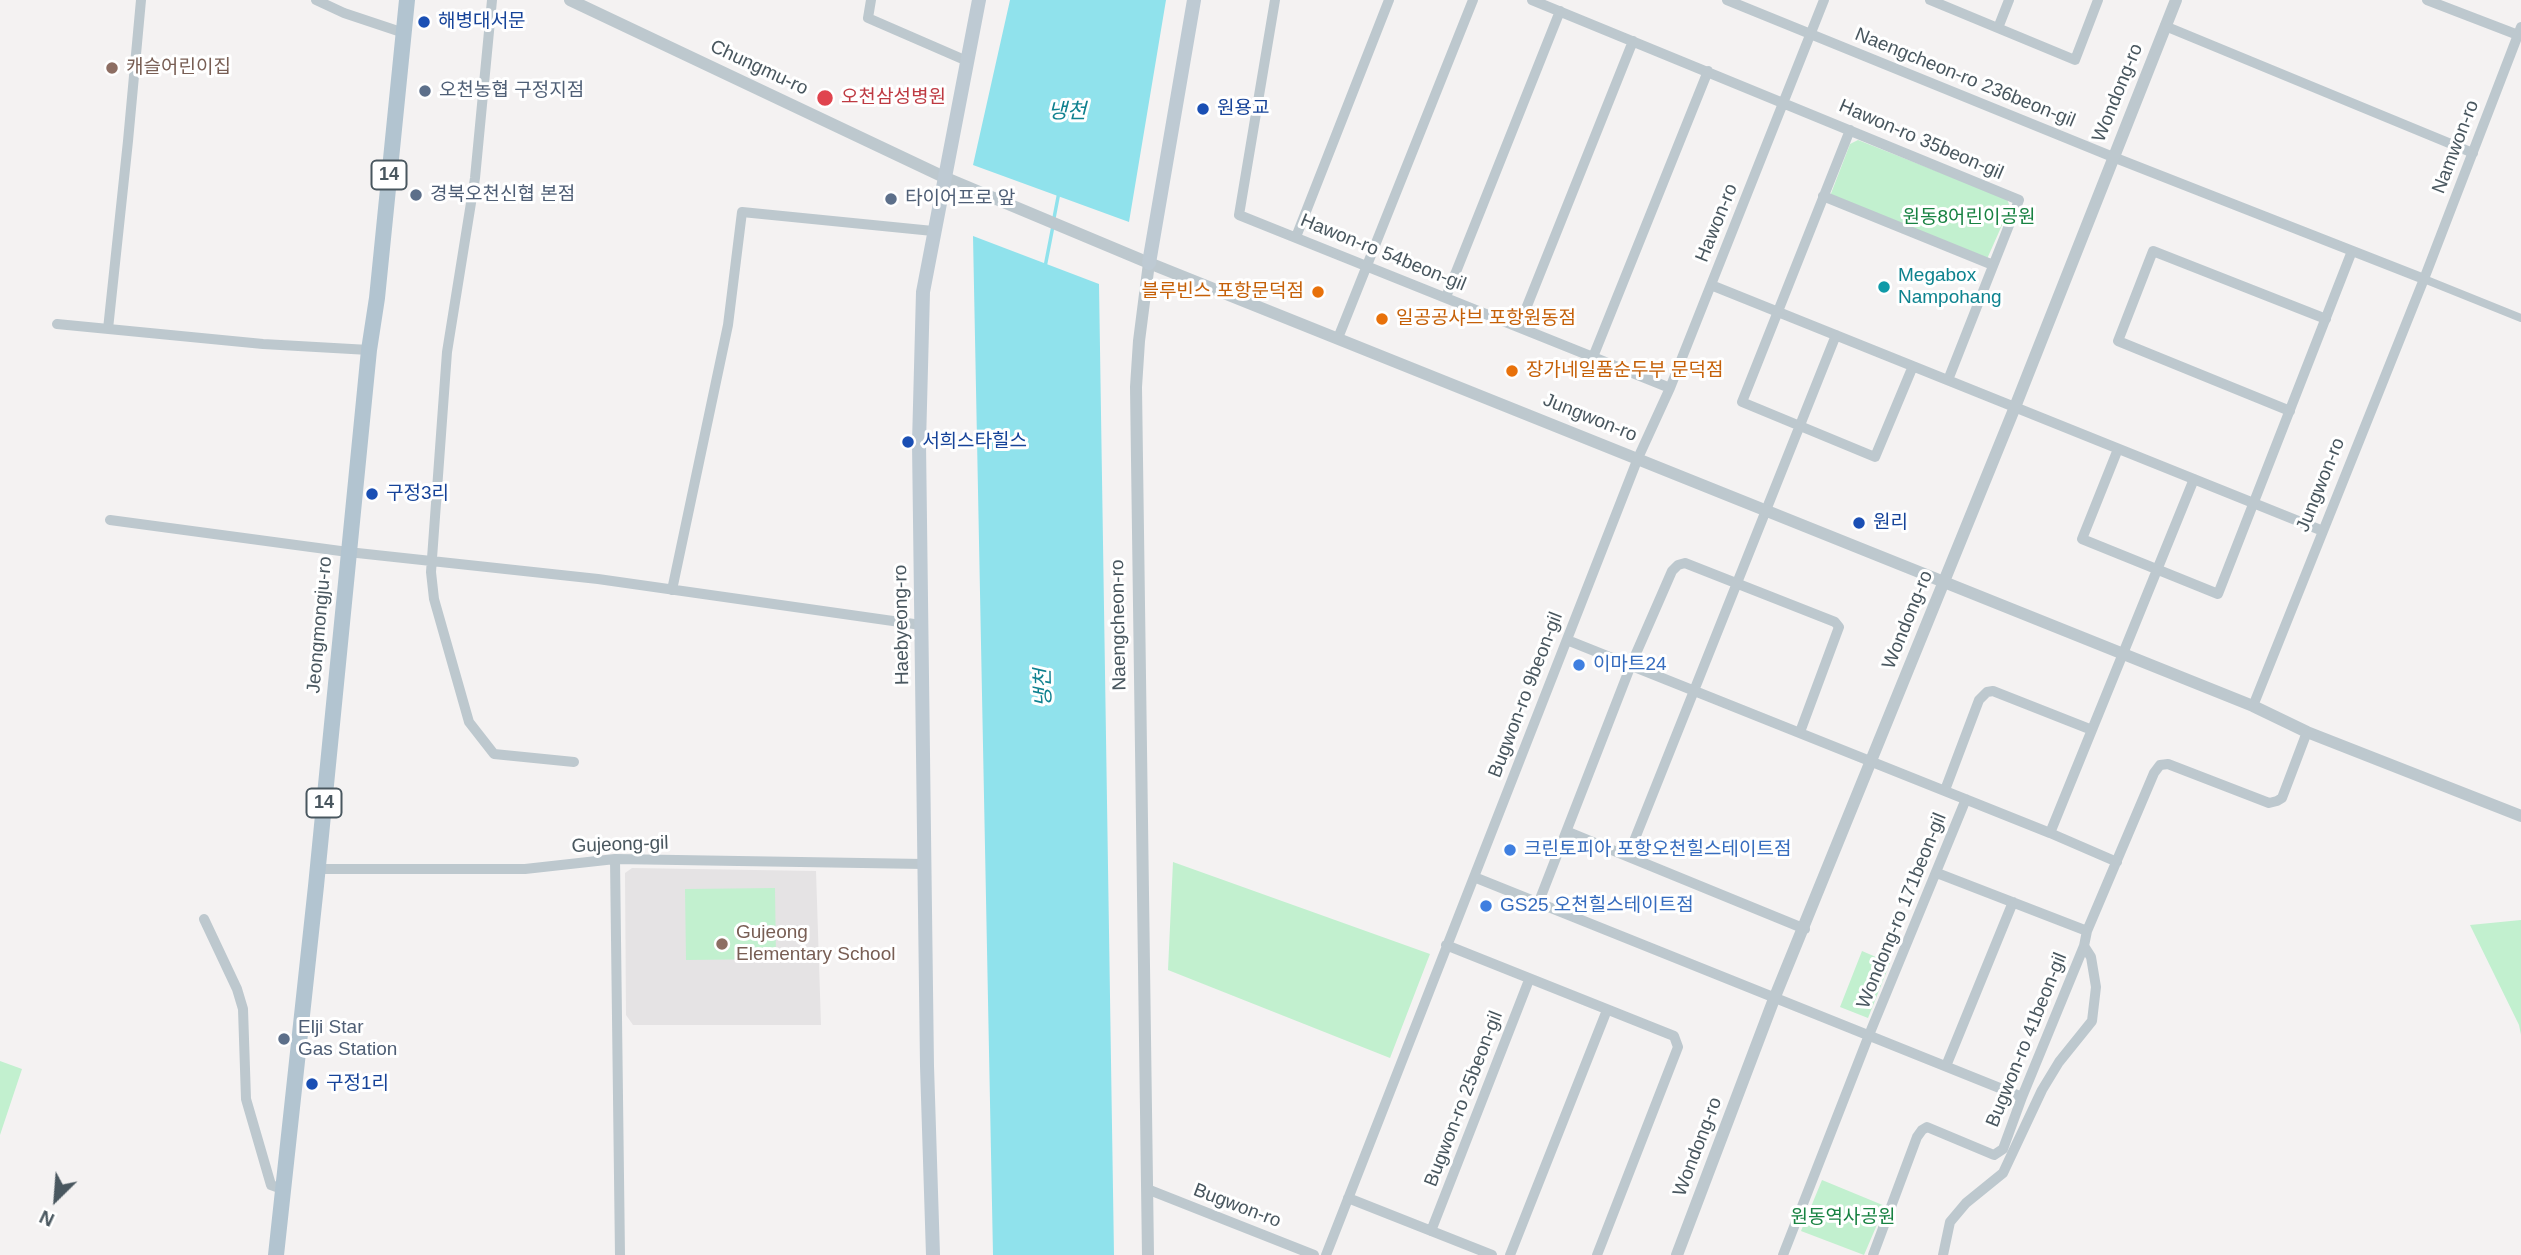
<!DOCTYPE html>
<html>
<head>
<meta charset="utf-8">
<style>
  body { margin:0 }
  #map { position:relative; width:2521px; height:1255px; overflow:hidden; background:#f4f2f2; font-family:Helvetica,sans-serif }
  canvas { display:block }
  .north { position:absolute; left:21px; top:1164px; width:70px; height:70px; -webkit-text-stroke:5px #fff; paint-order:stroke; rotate:205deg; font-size:19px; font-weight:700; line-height:28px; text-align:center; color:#49575f }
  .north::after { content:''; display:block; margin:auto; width:24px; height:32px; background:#49575f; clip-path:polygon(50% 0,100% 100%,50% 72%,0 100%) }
</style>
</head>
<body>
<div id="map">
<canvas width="2521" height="1255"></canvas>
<div class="north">N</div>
</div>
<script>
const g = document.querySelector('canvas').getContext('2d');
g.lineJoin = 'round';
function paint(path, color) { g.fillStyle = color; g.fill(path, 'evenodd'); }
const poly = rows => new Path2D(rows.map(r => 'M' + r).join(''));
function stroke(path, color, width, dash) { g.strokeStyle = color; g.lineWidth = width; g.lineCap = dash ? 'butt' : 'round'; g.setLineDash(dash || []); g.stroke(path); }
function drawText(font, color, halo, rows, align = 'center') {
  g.font = font + ' Helvetica,"Noto Sans KR",sans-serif'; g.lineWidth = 6; g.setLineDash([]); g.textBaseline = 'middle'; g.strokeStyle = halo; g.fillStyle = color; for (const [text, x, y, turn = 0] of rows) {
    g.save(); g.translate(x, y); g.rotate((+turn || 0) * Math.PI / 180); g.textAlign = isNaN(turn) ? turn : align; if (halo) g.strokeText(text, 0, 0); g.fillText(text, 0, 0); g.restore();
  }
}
paint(poly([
  [632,868,816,871,821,1025,633,1025,626,1015,625,873]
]), '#e5e3e4');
paint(poly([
  [1858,140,2007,199,2010,207,1987,259,1830,196,1850,144],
  [1173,862,1430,954,1390,1058,1168,970],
  [775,888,776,959,686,960,685,889],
  [2521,920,2521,1035,2519,1025,2470,925],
  [1862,951,1890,963,1868,1018,1840,1007],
  [0,1061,22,1069,0,1135],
  [1822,1180,1885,1206,1864,1255,1801,1231]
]), '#c2f0cf');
paint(poly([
  [1010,0,1166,0,1129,222,973,165],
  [973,236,1099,284,1114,1255,993,1255]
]), '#90e2ec');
stroke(poly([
  [1054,218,1059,192],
  [1045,267,1053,226]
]), '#90e2ec', 3.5);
stroke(poly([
  [2424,279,2521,318]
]), '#bdc8ce', 8);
stroke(poly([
  [316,0,344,13,404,33],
  [492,0,475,178,447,352,431,572,434,599,469,722,494,754,574,762],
  [871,0,868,18,967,61],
  [1275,0,1239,215,1670,388],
  [1532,0,2019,200,1948,380],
  [1727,0,2113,157,2424,279],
  [1930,0,2075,60,2098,0],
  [2427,0,2518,35],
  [2165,26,2473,153],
  [1998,28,2009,0],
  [1850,130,1742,402,1875,457,1913,366],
  [1823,196,1993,265],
  [1296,237,1389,0],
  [1711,285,2323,531],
  [1446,297,1560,11],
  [57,324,263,344,369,350],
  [1519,326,1633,41],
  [108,329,128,141,141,0],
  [1338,338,1473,0],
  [1593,357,1708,71],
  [2290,411,2118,341,2153,251,2326,319],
  [2118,449,2082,539,2218,594,2352,251],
  [110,520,348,552,598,579,921,625],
  [672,590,728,325,742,212,933,231],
  [1567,640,2050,833,2194,479],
  [2253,706,2424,279,2521,27],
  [1945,790,1979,700,1987,692,1993,691,2092,730],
  [1568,832,1805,929],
  [2050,833,2117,862],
  [1628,856,1836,335],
  [615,859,620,1255],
  [318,869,525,869,615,859,924,864],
  [1937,873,2087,931],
  [1474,877,2022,1097],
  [1538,904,1631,665,1672,571,1678,565,1685,563,1835,622,1839,627,1800,732],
  [204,919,237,989,243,1009,246,1099,271,1185,282,1189],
  [1446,945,1674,1036,1678,1047,1597,1255],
  [1946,1066,2013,902],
  [1147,1189,1314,1255],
  [1348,1198,1492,1255],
  [1431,1231,1529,980],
  [1326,1255,1638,458,1670,388,1824,0],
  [1510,1255,1607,1010],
  [1783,1255,1869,1035,1966,799],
  [1873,1255,1917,1137,1922,1130,1927,1127,1994,1155,2003,1149,2022,1097,2084,946,2087,931,2154,773,2160,765,2168,764,2269,803,2277,801,2282,798,2307,732],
  [1943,1255,1950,1222,1966,1203,2003,1173,2042,1090,2059,1062,2092,1021,2096,987,2091,957,2084,946]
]), '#bdc8ce', 10);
stroke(poly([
  [570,0,946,178,1149,263,2253,706,2307,732,2521,816],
  [1148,1255,1136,387,1139,341,1149,263],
  [1677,1255,1774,999,2015,407,2176,0]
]), '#bdc8ce', 12);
stroke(poly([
  [1149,263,1194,0],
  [933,1255,927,1066,919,443,923,292,979,0]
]), '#becad3', 14);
stroke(poly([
  [276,1255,316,886,369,350,377,298,407,0]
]), '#b2c4d0', 16);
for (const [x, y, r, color] of [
  [424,22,7,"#1a4fb4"],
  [112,68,7,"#8d6e63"],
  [425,91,7,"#5c6f8a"],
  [825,98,9,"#e0444e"],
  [1203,109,7,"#1a4fb4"],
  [416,195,7,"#5c6f8a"],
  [891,199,7,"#5c6f8a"],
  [1884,287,7,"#0f9aa8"],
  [1318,292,7,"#e8710a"],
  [1382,319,7,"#e8710a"],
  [1512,371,7,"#e8710a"],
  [908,442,7,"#1a4fb4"],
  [372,494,7,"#1a4fb4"],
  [1859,523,7,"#1a4fb4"],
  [1579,665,7,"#3f7fe0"],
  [1510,850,7,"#3f7fe0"],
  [1486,906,7,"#3f7fe0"],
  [722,944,7,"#8d6e63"],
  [284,1039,7,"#5c6f8a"],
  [312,1084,7,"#1a4fb4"]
]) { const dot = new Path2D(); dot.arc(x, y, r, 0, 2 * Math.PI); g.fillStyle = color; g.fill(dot); stroke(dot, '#fff', 2.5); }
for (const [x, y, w] of [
  [389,175,35],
  [324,803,35]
]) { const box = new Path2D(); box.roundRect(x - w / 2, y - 14.5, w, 29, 5); g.fillStyle = '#fff'; g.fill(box); stroke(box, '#49575f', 2); }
drawText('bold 18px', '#49575f', null, [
  ["14",389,175],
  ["14",324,803]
]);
drawText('19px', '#164399', '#fff', [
  ["해병대서문",438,22],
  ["원용교",1217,109],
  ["서희스타힐스",922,442],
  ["구정3리",386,494],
  ["원리",1873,523],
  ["구정1리",326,1084]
], 'left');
drawText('19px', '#785e54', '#fff', [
  ["캐슬어린이집",126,68],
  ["Gujeong",736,933],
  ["Elementary School",736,955]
], 'left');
drawText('19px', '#49575f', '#fff', [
  ["Chungmu-ro",759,68,25],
  ["Naengcheon-ro 236beon-gil",1965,78,22],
  ["Wondong-ro",2118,93,-68],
  ["Hawon-ro 35beon-gil",1921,140,23],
  ["Namwon-ro",2456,147,-69],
  ["Hawon-ro",1717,223,-68],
  ["Hawon-ro 54beon-gil",1383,253,22],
  ["Jungwon-ro",1590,418,22],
  ["Jungwon-ro",2321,485,-68],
  ["Wondong-ro",1908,620,-68],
  ["Jeongmongju-ro",320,625,-85],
  ["Haebyeong-ro",902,625,-91],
  ["Naengcheon-ro",1119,625,-91],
  ["Bugwon-ro 9beon-gil",1526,695,-69],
  ["Gujeong-gil",620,845,-2],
  ["Wondong-ro 171beon-gil",1902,911,-68],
  ["Bugwon-ro 41beon-gil",2027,1040,-68],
  ["Bugwon-ro 25beon-gil",1464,1099,-69],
  ["Wondong-ro",1698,1147,-69],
  ["Bugwon-ro",1237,1206,21]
]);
drawText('19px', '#4e5e75', '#fff', [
  ["오천농협 구정지점",439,91],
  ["경북오천신협 본점",430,195],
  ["타이어프로 앞",905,199],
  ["Elji Star",298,1028],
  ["Gas Station",298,1050]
], 'left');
drawText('19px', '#be3a42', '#fff', [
  ["오천삼성병원",841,98]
], 'left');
drawText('19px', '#188242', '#fff', [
  ["원동8어린이공원",1969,218],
  ["원동역사공원",1843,1218]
]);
drawText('19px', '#0d838f', '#fff', [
  ["Megabox",1898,276],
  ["Nampohang",1898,298]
], 'left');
drawText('19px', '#c56008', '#fff', [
  ["블루빈스 포항문덕점",1304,292,"right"],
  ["일공공샤브 포항원동점",1396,319],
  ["장가네일품순두부 문덕점",1526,371]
], 'left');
drawText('19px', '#366cbe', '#fff', [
  ["이마트24",1593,665],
  ["크린토피아 포항오천힐스테이트점",1524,850],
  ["GS25 오천힐스테이트점",1500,906]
], 'left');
drawText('italic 21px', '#0f818f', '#fff', [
  ["냉천",1067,112],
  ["냉천",1044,688,-91]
]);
</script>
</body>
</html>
